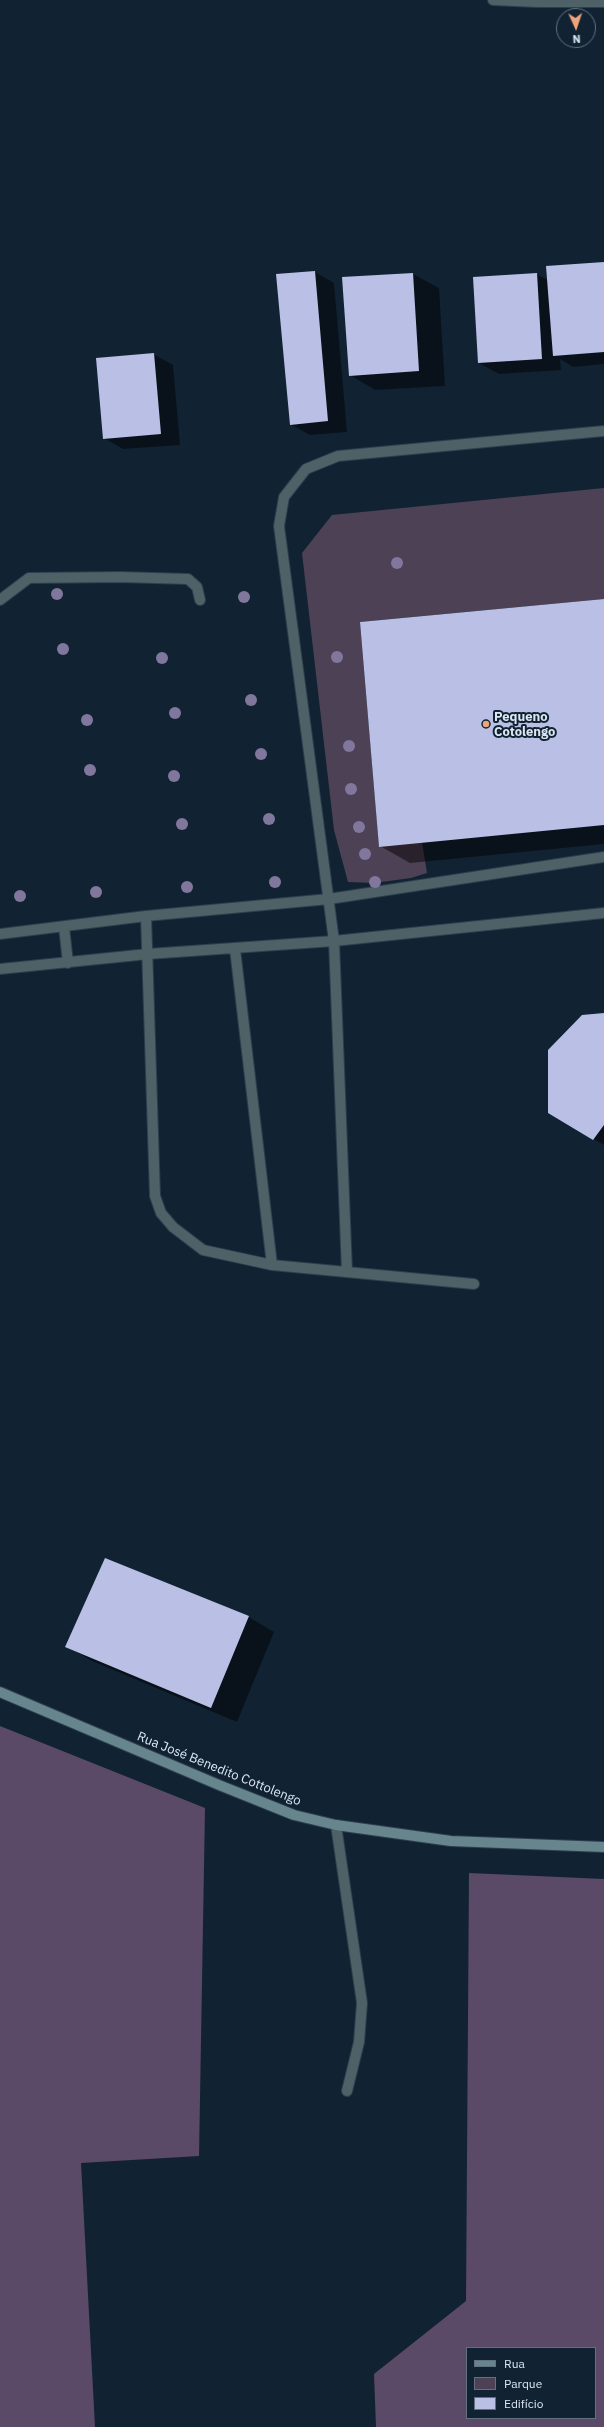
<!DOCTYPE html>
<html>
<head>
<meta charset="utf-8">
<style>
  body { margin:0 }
  #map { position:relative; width:604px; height:2427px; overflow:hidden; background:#112333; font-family:"IBM Plex Sans",sans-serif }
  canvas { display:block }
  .legend { position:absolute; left:466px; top:2347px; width:130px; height:72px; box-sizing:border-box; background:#112333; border:1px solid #62717f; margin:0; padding:5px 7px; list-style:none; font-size:12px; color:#dce7f2 }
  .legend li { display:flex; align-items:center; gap:8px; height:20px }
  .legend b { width:20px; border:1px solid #62717f }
  .north { position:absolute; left:556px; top:8px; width:40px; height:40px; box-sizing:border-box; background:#112333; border:1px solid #62717f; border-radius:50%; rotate:177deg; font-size:11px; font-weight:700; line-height:16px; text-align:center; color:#dce7f2 }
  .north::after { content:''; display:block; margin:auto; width:14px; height:18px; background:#f0a27a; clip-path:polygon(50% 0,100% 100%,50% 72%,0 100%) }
</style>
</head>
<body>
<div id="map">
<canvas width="604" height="2427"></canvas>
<ul class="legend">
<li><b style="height:5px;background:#66858d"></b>Rua</li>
<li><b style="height:11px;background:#4d4155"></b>Parque</li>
<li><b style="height:11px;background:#babfe6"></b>Edifício</li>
</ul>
<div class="north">N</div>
</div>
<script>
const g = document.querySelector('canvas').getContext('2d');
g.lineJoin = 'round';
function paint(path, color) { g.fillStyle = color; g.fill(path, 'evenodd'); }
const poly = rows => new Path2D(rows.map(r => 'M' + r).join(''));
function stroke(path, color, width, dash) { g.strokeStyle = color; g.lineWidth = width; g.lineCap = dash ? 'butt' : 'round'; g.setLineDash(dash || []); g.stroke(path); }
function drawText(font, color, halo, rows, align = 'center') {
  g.font = font + ' "IBM Plex Sans",sans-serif'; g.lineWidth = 4; g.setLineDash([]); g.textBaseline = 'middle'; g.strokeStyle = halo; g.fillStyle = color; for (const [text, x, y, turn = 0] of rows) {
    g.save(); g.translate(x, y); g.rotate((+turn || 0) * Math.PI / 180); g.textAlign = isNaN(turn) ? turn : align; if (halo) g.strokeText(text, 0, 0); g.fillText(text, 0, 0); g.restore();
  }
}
paint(poly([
  [604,488,604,599,360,622,379,846,422,842,427,873,411,878,374,883,348,882,334,830,302,553,332,515]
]), '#4d4155');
paint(poly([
  [0,1726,205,1808,199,2156,81,2163,95,2427,0,2427],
  [469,1873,604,1879,604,2427,376,2427,374,2374,466,2301],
  [467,2348,595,2348,595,2418,467,2418]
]), '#5b4968');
paint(poly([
  [604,263,604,364,573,367,560,359,561,370,499,374,479,363,536,274,548,280],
  [315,272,334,283,347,432,310,435,290,424],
  [413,274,439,288,445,386,375,390,350,375],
  [153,354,173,365,180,445,123,449,104,438],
  [604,600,604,844,410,863,380,846],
  [604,1014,604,1145,549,1113],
  [105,1559,249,1617,274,1632,237,1722,92,1661,66,1646]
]), '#0007');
paint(poly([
  [604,262,604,352,553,356,546,266],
  [315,271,328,421,290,425,276,274],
  [413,273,419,371,349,376,342,277],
  [537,273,542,359,478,363,473,277],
  [154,353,161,434,103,439,96,358],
  [604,599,604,825,379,847,360,622],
  [604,1013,604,1125,593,1140,548,1113,548,1050,582,1015],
  [105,1558,249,1616,211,1708,65,1647]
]), '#babfe6');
const service = poly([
  [0,600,29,578,120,577,188,579,197,587,200,600],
  [146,916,155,1196,161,1213,173,1227,203,1250,272,1265,474,1284],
  [64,927,68,963],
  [0,934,146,916,329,899,604,857],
  [235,949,272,1265],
  [0,969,148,954,334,941,604,913],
  [347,1272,334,941,279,526,284,497,306,469,338,456,604,431],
  [336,1825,362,2003,359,2042,347,2091]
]);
const minor = poly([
  [493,0,537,2,604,2]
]);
const secondary = poly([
  [0,1692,219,1785,294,1815,336,1825,451,1841,604,1847]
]);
stroke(service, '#2d3e4e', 12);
stroke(minor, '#2d3e4e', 12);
stroke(secondary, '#2d3e4e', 12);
stroke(service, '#4e6166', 10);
stroke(minor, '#4e6166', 10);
stroke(secondary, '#66858d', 10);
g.fillStyle = '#81779d';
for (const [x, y] of [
  [397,563],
  [57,594],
  [244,597],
  [63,649],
  [337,657],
  [162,658],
  [251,700],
  [175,713],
  [87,720],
  [349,746],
  [261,754],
  [90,770],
  [174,776],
  [351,789],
  [269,819],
  [182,824],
  [359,827],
  [365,854],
  [275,882],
  [375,882],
  [187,887],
  [96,892],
  [20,896]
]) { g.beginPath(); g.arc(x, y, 6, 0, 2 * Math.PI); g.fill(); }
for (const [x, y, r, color] of [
  [486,724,4,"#f0a27a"]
]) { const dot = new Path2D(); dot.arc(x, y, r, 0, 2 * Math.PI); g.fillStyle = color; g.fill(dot); stroke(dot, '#112333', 1.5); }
drawText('bold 13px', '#dce7f2', '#112333', [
  ["Pequeno",494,717],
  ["Cotolengo",494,732]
], 'left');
drawText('13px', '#dce7f2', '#112333', [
  ["Rua José Benedito Cottolengo",219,1769,22]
]);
</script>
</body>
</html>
